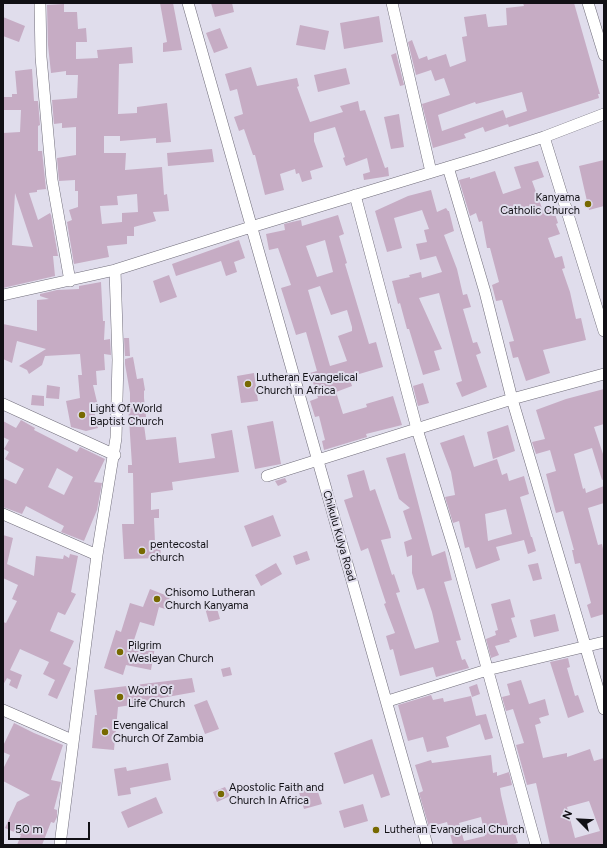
<!DOCTYPE html>
<html>
<head>
<meta charset="utf-8">
<style>
  body { margin:0 }
  #map { position:relative; width:607px; height:848px; overflow:hidden; background:#e0ddec; font-family:Figtree,sans-serif }
  canvas { display:block }
  .frame { position:absolute; inset:0; border:4px solid #111015; pointer-events:none }
  .north { position:absolute; left:559px; top:800px; width:40px; height:40px; -webkit-text-stroke:3px #e0ddec; paint-order:stroke; rotate:294deg; font-size:11px; font-weight:700; line-height:16px; text-align:center; color:#111015 }
  .north::after { content:''; display:block; margin:auto; width:14px; height:18px; background:#111015; clip-path:polygon(50% 0,100% 100%,50% 72%,0 100%) }
  .scale { position:absolute; left:8px; top:822px; width:82px; height:18px; box-sizing:border-box; border:2px solid #111015; border-top:0; padding-left:5px; font-size:12px; line-height:14px; white-space:nowrap; color:#111015; -webkit-text-stroke:3px #e0ddec; paint-order:stroke }
</style>
</head>
<body>
<div id="map">
<canvas width="607" height="848"></canvas>
<div class="frame"></div>
<div class="north">N</div>
<div class="scale">50 m</div>
</div>
<script>
const g = document.querySelector('canvas').getContext('2d');
g.lineJoin = 'round';
function paint(path, color) { g.fillStyle = color; g.fill(path, 'evenodd'); }
const poly = rows => new Path2D(rows.map(r => 'M' + r).join(''));
function stroke(path, color, width, dash) { g.strokeStyle = color; g.lineWidth = width; g.lineCap = dash ? 'butt' : 'round'; g.setLineDash(dash || []); g.stroke(path); }
function drawText(font, color, halo, rows, align = 'center') {
  g.font = font + ' Figtree,sans-serif'; g.lineWidth = 4; g.setLineDash([]); g.textBaseline = 'middle'; g.strokeStyle = halo; g.fillStyle = color; for (const [text, x, y, turn = 0] of rows) {
    g.save(); g.translate(x, y); g.rotate((+turn || 0) * Math.PI / 180); g.textAlign = isNaN(turn) ? turn : align; if (halo) g.strokeText(text, 0, 0); g.fillText(text, 0, 0); g.restore();
  }
}
paint(poly([
  [160,3,173,3,182,50,163,52,163,43,167,42],
  [211,3,232,3,234,12,215,17],
  [523,3,574,3,600,94,598,94,599,98,509,127,506,118,527,111,522,92,476,104,475,102,438,115,442,131,503,110,508,124,485,132,483,127,464,134,466,138,433,148,422,104,450,95,444,78,435,81,431,70,416,75,408,42,412,40,419,59,427,56,428,60,446,54,450,67,466,61,462,37,467,36,464,17,486,14,488,27,507,25,506,8,524,6],
  [64,4,64,12,77,12,78,29,86,28,87,42,76,42,76,59,98,58,97,50,132,47,133,63,119,64,118,114,137,113,137,107,167,103,171,142,156,143,156,138,120,141,120,136,104,136,104,153,126,153,125,170,162,167,164,195,167,194,169,211,153,212,156,221,134,227,134,236,127,236,127,244,107,246,109,257,74,264,67,222,72,220,69,210,78,207,78,191,75,191,75,180,59,181,57,158,76,155,76,127,62,128,62,123,54,124,52,100,77,98,78,75,66,75,66,71,51,73,48,45,47,5],
  [137,194,138,212,122,213,122,222,102,224,100,206,118,205,117,196],
  [379,16,383,42,344,49,340,23],
  [3,17,25,26,19,42,3,36],
  [300,25,329,31,325,50,296,45],
  [220,28,228,48,214,53,206,33],
  [396,53,404,85,400,86,391,55],
  [251,67,257,86,297,78,299,86,297,87,310,122,343,112,340,106,358,101,360,111,365,110,385,168,388,167,389,176,364,180,363,174,370,172,367,158,346,166,343,158,345,157,335,127,314,133,314,141,323,167,310,171,312,179,302,182,299,173,296,174,295,169,280,174,284,190,265,195,255,155,253,155,244,129,239,131,234,117,243,114,237,89,230,91,225,74],
  [346,68,350,84,318,92,314,75],
  [32,69,34,101,38,101,40,125,38,126,38,151,42,151,46,189,37,190,37,192,29,193,38,220,50,213,51,215,58,256,53,256,55,276,3,288,3,133,20,132,21,110,3,110,3,97,12,97,12,94,17,94,15,71],
  [15,193,33,247,12,245],
  [399,114,404,147,391,149,384,117],
  [212,149,214,162,168,166,167,153],
  [604,160,604,206,589,210,579,166],
  [538,161,544,177,532,181,543,211,553,208,558,223,556,224,560,234,548,238,555,258,562,256,565,268,562,269,570,292,576,319,581,318,586,340,543,350,550,373,526,381,518,357,513,358,509,342,514,341,502,300,496,301,492,285,499,282,490,248,487,248,482,221,479,222,476,213,470,216,459,180,470,177,470,179,495,171,503,194,521,188,514,167],
  [431,190,437,212,446,208,448,211,449,211,454,231,444,235,457,269,463,295,467,294,471,307,463,309,473,343,477,342,481,353,476,355,487,387,462,397,456,383,462,381,439,293,419,298,442,349,434,351,440,370,423,375,409,329,407,329,400,303,398,304,392,281,410,277,409,275,421,272,422,278,442,272,436,256,420,260,416,244,427,242,424,230,429,229,422,210,394,218,402,248,387,252,375,211,408,196],
  [338,215,344,234,339,236,347,263,345,264,369,344,376,342,383,367,349,377,352,386,336,392,343,414,367,407,366,404,393,396,402,425,366,434,367,437,324,450,322,441,325,440,319,416,315,417,310,401,318,398,310,373,317,371,306,332,296,335,281,288,291,285,278,248,269,250,266,234,285,230,284,224,292,222,301,220,302,226],
  [325,240,333,272,317,277,306,246],
  [320,286,331,315,347,310,352,327,352,331,338,336,347,361,330,366,308,290],
  [239,240,245,258,234,262,237,272,226,276,221,261,176,276,172,264],
  [169,275,177,297,160,303,153,281],
  [101,282,103,321,105,321,104,340,110,339,111,355,104,354,105,370,96,371,97,385,93,385,97,402,92,403,98,428,86,431,71,427,66,401,80,398,78,375,82,375,80,354,45,356,42,365,29,374,27,370,19,366,46,349,17,341,12,363,3,359,3,324,37,331,37,300,49,299,40,296,40,294,57,290,79,289,79,286],
  [124,338,129,338,130,356,125,356],
  [133,357,137,379,143,378,145,390,144,391,144,398,146,417,143,417,146,440,176,437,179,463,215,458,211,434,232,430,239,472,172,482,173,490,151,493,151,510,159,509,159,518,154,518,155,543,160,543,161,558,124,559,122,524,134,524,133,473,128,473,128,465,132,465,128,404,130,403,130,393,125,364,125,359],
  [254,373,258,401,241,403,237,376],
  [423,383,429,403,418,406,413,386],
  [47,385,60,387,59,399,46,398],
  [604,389,604,424,594,427,604,457,604,479,602,480,592,448,574,454,583,489,585,488,586,493,604,486,604,503,588,508,598,545,602,544,604,554,604,614,591,618,587,605,591,603,580,563,575,564,572,550,574,550,563,511,556,513,552,498,546,474,556,471,550,450,536,454,532,442,545,439,536,410,566,399],
  [32,395,44,396,44,406,31,405],
  [21,420,35,428,34,430,77,452,80,447,105,459,94,482,102,483,97,510,84,541,61,532,64,526,26,506,22,514,3,507,3,478,16,484,24,469,5,459,9,452,4,449,9,440,3,437,3,421,16,428],
  [57,468,73,477,64,495,48,487],
  [273,421,281,464,255,469,247,426],
  [508,425,515,451,493,459,487,432],
  [464,435,474,467,497,459,502,475,507,473,509,481,524,476,529,494,520,497,531,537,532,537,536,551,528,554,524,540,496,547,500,560,476,569,469,547,465,548,459,521,453,523,445,497,455,495,451,472,440,443],
  [506,509,512,534,488,541,485,514],
  [405,453,432,556,445,551,452,580,444,582,461,640,456,641,462,660,465,659,469,668,436,677,433,667,400,676,393,649,390,650,386,636,395,633,384,604,386,603,378,579,368,548,361,551,344,500,353,497,347,475,364,470,370,491,375,489,390,532,391,538,381,540,392,575,394,574,400,592,396,593,415,649,439,642,432,612,424,588,417,590,412,573,412,555,407,557,404,542,412,539,403,511,410,508,399,499,386,458],
  [285,478,287,482,278,486,275,481],
  [273,515,281,536,252,547,244,526],
  [3,535,13,538,7,564,34,576,36,556,63,559,64,555,69,558,70,554,78,556,71,592,76,594,65,615,58,612,50,631,74,641,63,664,71,668,57,699,48,695,55,680,43,674,49,662,20,649,10,670,22,675,17,689,9,685,11,680,7,678,3,685,3,622,6,623,17,601,12,599,18,585,3,578],
  [307,551,310,560,296,565,293,556],
  [276,563,282,574,261,586,255,575],
  [538,563,542,579,533,581,528,565],
  [150,589,170,597,165,609,159,607,154,626,140,622,133,643,155,647,151,670,126,665,123,675,104,668,116,630,121,632,130,603,143,607],
  [510,599,515,617,511,618,517,637,509,640,510,642,495,646,499,655,491,658,486,639,496,635,495,631,498,630,491,604],
  [216,605,220,619,209,622,205,608],
  [555,614,559,631,534,637,530,620],
  [568,658,570,667,567,668,575,696,578,695,584,712,568,718,550,662],
  [230,667,232,675,223,677,221,669],
  [192,678,195,692,145,701,145,703,118,707,114,750,92,748,95,715,97,715,94,690],
  [521,680,529,704,545,699,549,715,539,718,541,723,535,725,543,758,567,753,567,757,590,749,594,761,604,758,604,845,550,845,536,783,527,785,516,745,524,743,513,709,506,711,502,697,510,695,507,684],
  [589,801,600,831,575,838,567,807],
  [477,684,480,694,472,697,469,687],
  [431,695,433,700,443,698,444,702,471,696,476,716,486,714,493,738,485,740,480,724,446,737,449,747,427,752,423,737,408,741,398,705],
  [207,700,219,729,205,734,194,705],
  [14,723,34,733,63,745,51,780,61,782,54,809,57,810,57,817,54,823,51,822,42,845,17,845,21,835,5,828,17,802,30,795,3,781,3,769,10,755,3,752,3,746],
  [372,739,390,795,381,798,373,774,344,784,334,753],
  [491,755,493,773,497,772,497,776,509,772,512,785,500,788,501,795,509,829,513,827,518,843,511,845,453,845,447,822,429,827,419,793,423,791,415,765,431,760,432,763],
  [481,817,485,836,464,841,459,823],
  [168,763,171,780,130,788,131,794,118,796,114,769,126,767,127,771],
  [315,783,322,804,304,809,298,789],
  [225,787,230,796,217,802,213,792],
  [156,797,163,813,128,828,121,812],
  [363,804,368,821,344,828,339,811]
]), '#c6acc4');
const street = poly([
  [40,3,41,57,52,180,70,281],
  [188,3,427,845],
  [392,3,431,172],
  [588,3,604,55],
  [544,137,604,331],
  [448,167,485,292,512,399,604,709],
  [355,195,417,429,455,552,536,845],
  [3,295,115,270,251,227,485,156,544,137,604,114],
  [3,404,115,455],
  [267,476,512,399,604,374],
  [3,514,97,555],
  [388,701,487,670,604,642],
  [3,710,72,740],
  [60,845,97,555,116,438,118,360,115,270]
]);
stroke(street, '#716e7b', 12);
stroke(street, '#fff', 11);
for (const [x, y, r, color] of [
  [588,204,4,"#776900"],
  [248,384,4,"#776900"],
  [82,415,4,"#776900"],
  [142,551,4,"#776900"],
  [157,599,4,"#776900"],
  [120,652,4,"#776900"],
  [120,697,4,"#776900"],
  [105,732,4,"#776900"],
  [221,794,4,"#776900"],
  [376,830,4,"#776900"]
]) { const dot = new Path2D(); dot.arc(x, y, r, 0, 2 * Math.PI); g.fillStyle = color; g.fill(dot); stroke(dot, '#e0ddec', 1.5); }
drawText('11px', '#111015', '#e0ddec', [
  ["Kanyama",580,198,"right"],
  ["Catholic Church",580,211,"right"],
  ["Lutheran Evangelical",256,378],
  ["Church in Africa",256,391],
  ["Light Of World",90,409],
  ["Baptist Church",90,422],
  ["pentecostal",150,545],
  ["church",150,558],
  ["Chisomo Lutheran",165,593],
  ["Church Kanyama",165,606],
  ["Pilgrim",128,646],
  ["Wesleyan Church",128,659],
  ["World Of",128,691],
  ["Life Church",128,704],
  ["Evengalical",113,726],
  ["Church Of Zambia",113,739],
  ["Apostolic Faith and",229,788],
  ["Church In Africa",229,801],
  ["Lutheran Evangelical Church",384,830]
], 'left');
drawText('11px', '#111015', '#e0ddec', [
  ["Chikulu Kulya Road",339,536,74]
]);
</script>
</body>
</html>
